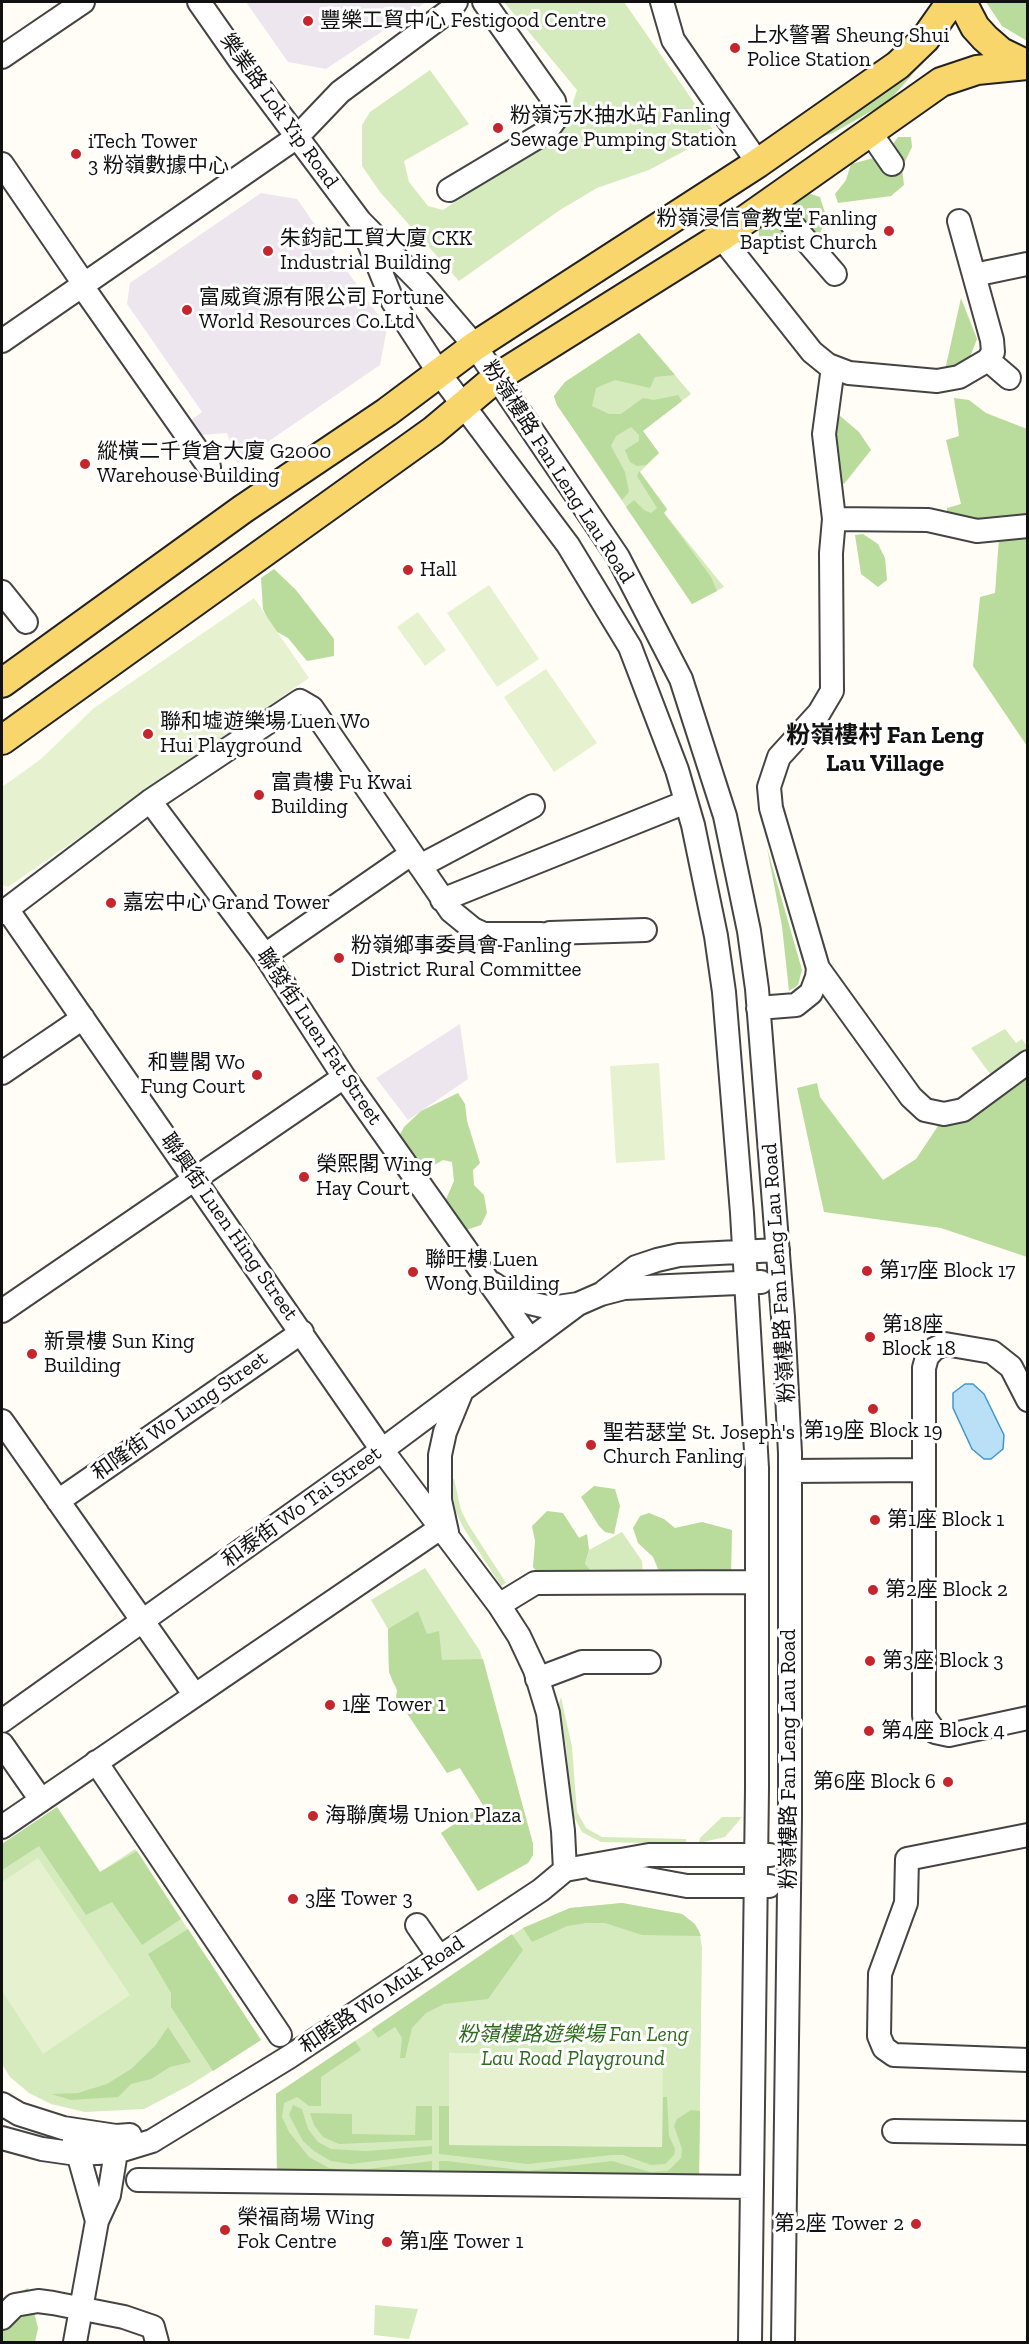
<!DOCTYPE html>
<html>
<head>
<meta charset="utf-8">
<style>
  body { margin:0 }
  #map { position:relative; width:1029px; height:2344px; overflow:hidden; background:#fffdf5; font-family:"Zilla Slab",serif }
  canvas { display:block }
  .frame { position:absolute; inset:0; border:3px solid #111; pointer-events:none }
</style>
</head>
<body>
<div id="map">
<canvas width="1029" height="2344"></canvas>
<div class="frame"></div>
</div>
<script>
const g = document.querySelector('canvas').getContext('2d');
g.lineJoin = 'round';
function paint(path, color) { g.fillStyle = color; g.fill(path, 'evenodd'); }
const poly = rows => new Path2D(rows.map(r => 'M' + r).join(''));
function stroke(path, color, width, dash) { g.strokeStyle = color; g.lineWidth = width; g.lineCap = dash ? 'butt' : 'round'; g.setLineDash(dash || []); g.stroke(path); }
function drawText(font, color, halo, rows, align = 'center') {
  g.font = font + ' "Zilla Slab","Noto Sans SC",serif'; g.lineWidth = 6; g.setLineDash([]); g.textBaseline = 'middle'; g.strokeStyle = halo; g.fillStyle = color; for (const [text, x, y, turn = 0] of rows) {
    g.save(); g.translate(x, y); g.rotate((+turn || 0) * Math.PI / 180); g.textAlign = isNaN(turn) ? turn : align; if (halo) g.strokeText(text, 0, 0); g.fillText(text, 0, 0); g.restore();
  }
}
paint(poly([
  [246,2,426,2,326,69,288,62],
  [261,193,297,199,387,328,380,365,237,463,227,433,202,435,191,420,202,412,127,304,130,283],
  [460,1024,468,1079,408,1120,376,1078]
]), '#eee6ef');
paint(poly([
  [504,2,624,2,716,134,649,170,597,188,560,210,459,281,380,192,362,166,362,125,370,112,430,70,469,124,404,161,409,182,428,206,443,210,564,130,577,90],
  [639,333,691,394,642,430,659,453,640,472,667,509,664,513,724,587,692,604,557,405,554,396,565,382],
  [1005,1029,1016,1043,1022,1039,1027,1046,1027,1054,993,1078,971,1048],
  [449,1479,454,1479,461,1510,468,1524,506,1583,501,1586,463,1527,456,1512],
  [622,1532,642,1561,643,1577,591,1578,585,1564,589,1550],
  [425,1568,480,1651,533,1844,533,1855,528,1863,478,1891,441,1833,483,1805,459,1767,393,1683,389,1672,388,1629,371,1600],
  [561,1697,572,1747,577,1812,586,1828,602,1837,686,1839,686,1844,601,1842,582,1832,572,1813,566,1747,558,1706],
  [57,1807,100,1872,135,1849,261,2040,190,2085,144,2109,85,2112,51,2104,29,2093,10,2077,2,2064,2,1844],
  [722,1817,742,1817,725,1837,699,1843,700,1838],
  [622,1903,682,1914,699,1930,702,1947,699,2177,277,2174,276,2094,523,1928,570,1908],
  [375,2305,418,2309,409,2339,374,2335]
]), '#d5ebbd');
paint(poly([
  [986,2,1027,2,1027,41,1002,26],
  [933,51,889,101,833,133,806,143],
  [898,137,911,137,912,147,902,168,904,185,891,196,838,203,835,194,846,180,851,164,885,155],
  [799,190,820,197,826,216,820,234,784,250,765,247,759,238,758,218],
  [961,298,977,339,970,357,945,370],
  [639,333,675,375,655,377,650,388,615,380,596,388,592,406,609,414,621,414,643,398,654,400,678,395,682,401,643,431,659,453,646,465,637,466,630,462,625,450,639,441,639,435,631,427,616,436,611,446,625,472,629,492,622,500,557,405,554,396,565,382],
  [954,398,969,400,986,413,1027,429,1027,523,947,518,947,508,961,504,946,440,959,436],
  [839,415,859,432,871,450,844,484,836,478,831,433],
  [639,471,667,509,664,513,711,577,717,591,692,604,626,507,634,500,644,510,651,513,657,508,637,476],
  [1027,533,1027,746,973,666,980,597,995,593,999,538],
  [863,534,878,544,885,558,887,580,878,587,861,574,855,535],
  [274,569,296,590,334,639,334,656,307,661,288,638,272,629,263,609,261,578],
  [767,848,802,970,798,985,789,991,782,926],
  [1027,1058,1027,1257,941,1228,824,1212,797,1088,817,1083,820,1097,883,1180,916,1159,944,1117],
  [458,1093,465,1104,467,1121,480,1163,473,1170,474,1185,484,1195,487,1213,481,1225,460,1232,443,1206,454,1181,452,1162,443,1160,425,1170,410,1157,399,1136,404,1127,421,1111],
  [594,1486,615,1489,620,1506,614,1534,605,1532,599,1526,581,1497],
  [547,1511,563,1513,579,1538,587,1534,589,1550,585,1564,594,1575,543,1579,533,1567,535,1541,532,1526],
  [649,1513,664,1519,675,1528,702,1522,732,1530,731,1575,661,1576,653,1557,638,1543,633,1528,640,1516],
  [418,1611,427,1634,439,1631,442,1660,483,1659,533,1844,533,1855,528,1863,478,1891,441,1833,483,1805,460,1768,447,1773,396,1697,397,1690,389,1672,388,1629],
  [57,1807,100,1872,137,1851,181,1919,142,1945,112,1902,86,1915,39,1846,2,1870,2,1844],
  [622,1903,682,1914,695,1924,701,1936,642,1935,605,1923,586,1923,567,1926,532,1942,523,1928,570,1908],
  [188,1929,261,2040,213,2071,171,2007,171,1993,148,1954],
  [512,1934,523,1950,488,1999,444,2004,426,2013,412,2028,405,2058,400,2058,402,2038,395,2027,378,2038,372,2029],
  [168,2027,191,2062,170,2067,151,2079,131,2084,118,2097,71,2100,51,2094,78,2093,107,2084,131,2069,155,2046],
  [355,2041,361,2050,321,2077,321,2106,309,2106,297,2097,284,2103,282,2117,289,2132,309,2157,329,2168,352,2171,432,2161,432,2175,277,2174,276,2094],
  [663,2097,667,2097,669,2136,675,2149,674,2155,665,2164,651,2165,623,2155,612,2155,528,2164,439,2154,439,2106,449,2106,449,2145,662,2147],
  [293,2105,302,2109,308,2129,318,2142,331,2149,366,2151,432,2146,432,2154,351,2164,331,2161,314,2151,303,2141,289,2115],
  [416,2106,432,2106,432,2140,339,2144,323,2137,314,2125,310,2113,352,2114,352,2134,415,2135],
  [691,2110,700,2111,699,2177,439,2175,439,2161,447,2161,528,2171,612,2161,650,2172,668,2171,681,2158,682,2149,674,2126,677,2119],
  [28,2288,38,2328,35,2342,2,2342,2,2300]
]), '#b9dc9c');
paint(poly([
  [489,585,539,659,497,687,447,613],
  [254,598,309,678,8,887,2,885,2,787,41,759,94,708],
  [418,612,446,650,425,666,397,627],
  [546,669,597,743,554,772,504,697],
  [659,1063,665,1160,616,1163,610,1066],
  [38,1858,130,1995,43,2054,2,1991,2,1882],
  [548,2034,663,2035,662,2147,449,2145,449,2053,547,2054]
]), '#e6f2cf');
const water = poly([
  [965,1384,973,1384,984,1394,1004,1435,1003,1449,991,1459,984,1459,972,1449,953,1408,953,1393,965,1384]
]);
paint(water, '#b9e0f7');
stroke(water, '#3f96cf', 1.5);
const minor = poly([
  [199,2,241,62,360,221,422,284,475,346,618,557,681,679,725,816,749,931,757,989,783,1317,790,1453,790,1817,783,2342],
  [662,2,673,40,758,163],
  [2,57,83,2],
  [870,132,892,164],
  [2,164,84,284],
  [449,190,546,132,557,117,554,101,484,2],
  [772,201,835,274],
  [364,231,393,302,439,373,568,545,630,647,677,770,693,825,716,936,724,992,742,1213,757,1468,757,1788,750,2342],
  [721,237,812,352,828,365,849,373,937,381,959,377,988,360,993,352,992,340,959,221],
  [974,275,1027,264],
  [82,286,209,467],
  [2,341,297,137,340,92,449,11,456,2],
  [988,360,1009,378],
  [834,519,928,520,977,531,1028,526],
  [2,592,26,622],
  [150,801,265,955,344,1077,530,1340],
  [420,866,533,806],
  [442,900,686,802],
  [7,909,382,1450,499,1605,519,1636,535,1670,548,1713,563,1831,565,1870],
  [2,913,150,801,300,701,312,708,451,911,473,929,484,934,541,934],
  [550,933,645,930],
  [265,955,411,854],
  [818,968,911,1097,925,1110,944,1114,963,1110,1028,1062],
  [758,1008,796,1005,811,993,817,977,818,968,771,808,769,787,779,757,819,713,832,691,831,553,834,519,824,434,833,367],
  [2,1073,83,1018],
  [494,1284,511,1296,530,1303,551,1308,578,1304],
  [605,1291,636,1267,657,1260,679,1255,778,1250],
  [2,1311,344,1077],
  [1028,1400,1011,1367,992,1352,945,1344,934,1349,927,1357,924,1368,924,1716,935,1732,949,1735,1028,1718],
  [2,1421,194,1694],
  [790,1471,924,1470],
  [58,1501,302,1332],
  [447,1532,440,1500,440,1455,445,1432,461,1393],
  [499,1605,535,1583,757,1582],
  [537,1679,582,1662,649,1662],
  [2,1721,382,1450,578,1304,601,1294,624,1288,761,1282],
  [2,1744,41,1800],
  [96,1762,280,2035],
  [2,1827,439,1529],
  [1028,1835,907,1859,906,1903,880,1974,879,2036,884,2048,894,2055,1028,2060],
  [594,1869,687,1886,769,1886],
  [417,1925,439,1957],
  [2,2104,19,2114,63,2128,116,2136,130,2135],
  [894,2131,1028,2133],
  [2,2138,42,2149,77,2154,116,2152,152,2141,289,2057,541,1890,565,1870,649,1855,770,1855],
  [74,2139,97,2221],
  [138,2180,752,2187],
  [2,2318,15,2305,38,2301,53,2303,124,2317,153,2327,157,2342],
  [75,2342,97,2221,109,2195,116,2152,116,2136]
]);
const major = poly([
  [962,2,975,27,985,38,1001,52,1028,65],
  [2,683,243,509,387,412,475,346,758,163,898,65,925,39,951,2],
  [2,740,433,431,496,378,721,237,941,82,977,70,1027,65]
]);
stroke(minor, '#444', 26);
stroke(major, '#222', 32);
stroke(minor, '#fff', 22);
stroke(major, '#f9d66b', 28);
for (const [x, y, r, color] of [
  [308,21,6,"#c4262e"],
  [735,48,6,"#c4262e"],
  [498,128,6,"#c4262e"],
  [76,154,6,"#c4262e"],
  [889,231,6,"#c4262e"],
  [268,251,6,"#c4262e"],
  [187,310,6,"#c4262e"],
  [85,464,6,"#c4262e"],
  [408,570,6,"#c4262e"],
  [148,734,6,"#c4262e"],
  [259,795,6,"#c4262e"],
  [111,903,6,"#c4262e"],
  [339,958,6,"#c4262e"],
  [257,1075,6,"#c4262e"],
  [304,1177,6,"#c4262e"],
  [867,1271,6,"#c4262e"],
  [413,1272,6,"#c4262e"],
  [870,1337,6,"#c4262e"],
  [32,1354,6,"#c4262e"],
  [873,1409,6,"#c4262e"],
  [591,1445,6,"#c4262e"],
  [875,1520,6,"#c4262e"],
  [873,1590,6,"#c4262e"],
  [870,1661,6,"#c4262e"],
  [330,1705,6,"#c4262e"],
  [869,1731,6,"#c4262e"],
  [948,1782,6,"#c4262e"],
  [313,1816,6,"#c4262e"],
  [293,1899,6,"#c4262e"],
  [916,2224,6,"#c4262e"],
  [225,2230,6,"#c4262e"],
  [387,2242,6,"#c4262e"]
]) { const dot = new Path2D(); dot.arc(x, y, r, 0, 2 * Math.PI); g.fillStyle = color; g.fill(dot); stroke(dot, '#fff', 2); }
drawText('21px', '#111', '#fff', [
  ["豐樂工貿中心 Festigood Centre",320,21],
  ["上水警署 Sheung Shui",747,36],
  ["Police Station",747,60],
  ["粉嶺污水抽水站 Fanling",510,116],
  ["Sewage Pumping Station",510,140],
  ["iTech Tower",88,142],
  ["3 粉嶺數據中心",88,166],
  ["粉嶺浸信會教堂 Fanling",877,219,"right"],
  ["Baptist Church",877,243,"right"],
  ["朱鈞記工貿大廈 CKK",280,239],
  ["Industrial Building",280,263],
  ["富威資源有限公司 Fortune",199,298],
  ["World Resources Co.Ltd",199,322],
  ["縱橫二千貨倉大廈 G2000",97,452],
  ["Warehouse Building",97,476],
  ["Hall",420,570],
  ["聯和墟遊樂場 Luen Wo",160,722],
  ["Hui Playground",160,746],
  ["富貴樓 Fu Kwai",271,783],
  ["Building",271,807],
  ["嘉宏中心 Grand Tower",123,903],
  ["粉嶺鄉事委員會 Fanling",351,946],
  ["District Rural Committee",351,970],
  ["和豐閣 Wo",245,1063,"right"],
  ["Fung Court",245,1087,"right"],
  ["榮熙閣 Wing",316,1165],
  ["Hay Court",316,1189],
  ["聯旺樓 Luen",425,1260],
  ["Wong Building",425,1284],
  ["第17座 Block 17",879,1271],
  ["第18座",882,1325],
  ["Block 18",882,1349],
  ["新景樓 Sun King",44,1342],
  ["Building",44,1366],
  ["第19座 Block 19",873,1431,"center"],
  ["聖若瑟堂 St. Joseph's",603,1433],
  ["Church Fanling",603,1457],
  ["第1座 Block 1",887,1520],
  ["第2座 Block 2",885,1590],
  ["第3座 Block 3",882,1661],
  ["1座 Tower 1",342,1705],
  ["第4座 Block 4",881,1731],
  ["第6座 Block 6",936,1782,"right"],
  ["海聯廣場 Union Plaza",325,1816],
  ["3座 Tower 3",305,1899],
  ["榮福商場 Wing",237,2218],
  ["Fok Centre",237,2242],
  ["第2座 Tower 2",904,2224,"right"],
  ["第1座 Tower 1",399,2242]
], 'left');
drawText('21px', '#111', '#fff', [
  ["樂業路 Lok Yip Road",279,111,54],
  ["粉嶺樓路 Fan Leng Lau Road",558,472,57],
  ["聯發街 Luen Fat Street",319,1037,56],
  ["聯興街 Luen Hing Street",229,1227,55],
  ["粉嶺樓路 Fan Leng Lau Road",779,1273,-94],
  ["和隆街 Wo Lung Street",180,1416,-35],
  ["和泰街 Wo Tai Street",302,1507,-36],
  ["粉嶺樓路 Fan Leng Lau Road",789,1759,-90],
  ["和睦路 Wo Muk Road",382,1995,-34]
]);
drawText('italic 21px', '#2f6b1f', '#fff', [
  ["粉嶺樓路遊樂場 Fan Leng",573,2035],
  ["Lau Road Playground",573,2059]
]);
drawText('bold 24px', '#111', '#fff', [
  ["粉嶺樓村 Fan Leng",885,736],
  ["Lau Village",885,764]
]);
</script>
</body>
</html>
